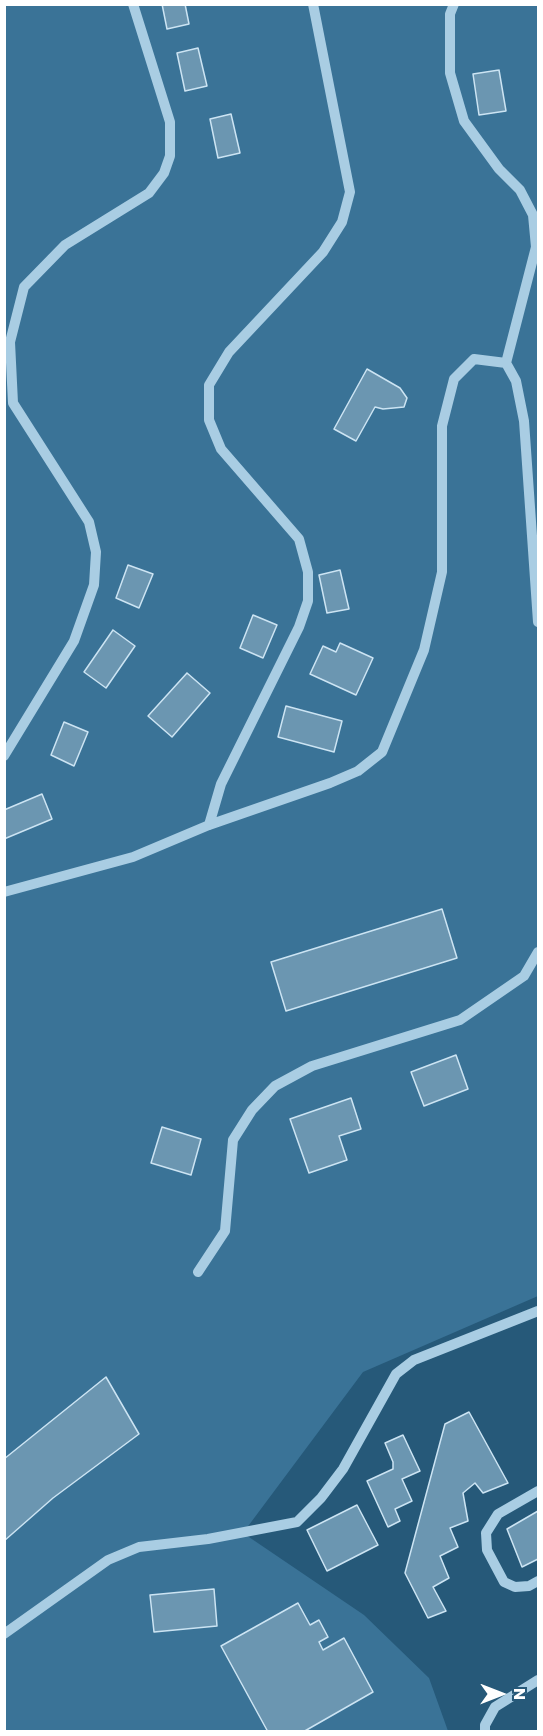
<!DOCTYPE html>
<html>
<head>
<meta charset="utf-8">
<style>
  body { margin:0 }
  #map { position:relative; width:543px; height:1736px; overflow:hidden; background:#265979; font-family:Poppins,sans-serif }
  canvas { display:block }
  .frame { position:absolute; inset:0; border:6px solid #fff; pointer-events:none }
  .north { position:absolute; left:471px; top:1664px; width:60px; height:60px; -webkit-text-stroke:4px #265979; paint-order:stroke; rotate:90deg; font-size:16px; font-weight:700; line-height:24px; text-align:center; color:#fff }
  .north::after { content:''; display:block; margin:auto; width:21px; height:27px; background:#fff; clip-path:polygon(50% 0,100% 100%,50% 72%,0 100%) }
</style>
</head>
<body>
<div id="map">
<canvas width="543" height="1736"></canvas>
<div class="frame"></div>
<div class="north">N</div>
</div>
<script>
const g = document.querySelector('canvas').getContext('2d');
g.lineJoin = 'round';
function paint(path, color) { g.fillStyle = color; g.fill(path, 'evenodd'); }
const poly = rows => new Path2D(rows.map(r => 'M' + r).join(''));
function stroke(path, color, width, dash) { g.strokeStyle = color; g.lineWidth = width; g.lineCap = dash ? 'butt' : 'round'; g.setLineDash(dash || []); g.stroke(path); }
paint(poly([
  [5,5,538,5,538,1296,363,1372,243,1533,364,1615,429,1678,448,1731,5,1732]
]), '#3a7397');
const building = poly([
  [162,4,185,4,189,24,167,29,162,4],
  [198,48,207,86,185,91,177,53,198,48],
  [499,70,506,111,479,115,473,74,499,70],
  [231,114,240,153,218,158,210,119,231,114],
  [367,369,400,388,407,398,404,407,383,409,375,407,356,441,334,429,367,369],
  [128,565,153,574,139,608,116,598,128,565],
  [340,570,349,609,327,613,319,575,340,570],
  [253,615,277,625,263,658,240,648,253,615],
  [113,630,135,646,106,688,84,672,113,630],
  [340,643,373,658,356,695,310,674,323,646,336,652,340,643],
  [187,673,210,693,172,737,148,716,187,673],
  [286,706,342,721,334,752,278,737,286,706],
  [64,722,88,732,74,766,51,755,64,722],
  [42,794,52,819,4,839,4,810,42,794],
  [442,909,457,958,286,1011,271,962,442,909],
  [456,1055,468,1089,424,1106,411,1072,456,1055],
  [351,1098,361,1129,339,1136,347,1160,309,1173,290,1119,351,1098],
  [162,1127,201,1139,191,1175,151,1163,162,1127],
  [106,1377,139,1434,53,1498,4,1541,4,1459,106,1377],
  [469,1412,508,1483,483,1493,475,1483,463,1493,468,1521,450,1528,458,1547,440,1556,449,1578,433,1587,446,1611,428,1618,405,1573,445,1424,469,1412],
  [403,1435,420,1471,402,1479,412,1501,395,1509,400,1521,388,1527,367,1481,393,1469,393,1462,385,1443,403,1435],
  [357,1505,378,1545,327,1571,307,1530,357,1505],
  [538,1511,538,1559,522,1567,507,1529,538,1511],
  [214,1589,217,1626,154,1632,150,1595,214,1589],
  [298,1603,310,1625,319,1620,328,1637,319,1642,323,1650,344,1638,373,1692,303,1732,268,1732,221,1646,298,1603]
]);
paint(building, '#6b96b1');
stroke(building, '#cce4f3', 1.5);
stroke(poly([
  [454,4,450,14,450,73,464,121,499,169,520,190,533,215,536,247,506,363,516,381,524,421,538,622],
  [4,756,74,641,94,585,96,552,89,522,13,403,10,342,24,287,65,245,149,193,164,173,170,156,170,122,133,4],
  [209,825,221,784,299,627,308,601,308,572,299,539,221,449,209,420,209,385,229,352,323,252,342,222,350,192,313,4],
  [4,892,133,857,209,825,330,783,358,771,382,752,424,650,442,572,442,426,454,379,474,359,506,363],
  [198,1272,225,1231,233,1140,252,1110,275,1086,312,1066,460,1020,524,976,538,952],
  [538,1491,498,1514,486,1533,487,1550,504,1582,515,1587,529,1586,538,1581],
  [4,1634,108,1560,139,1547,208,1539,297,1522,321,1498,343,1469,396,1374,414,1360,538,1311],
  [485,1732,485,1725,495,1707,538,1680]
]), '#a9cde3', 10);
</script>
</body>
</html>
